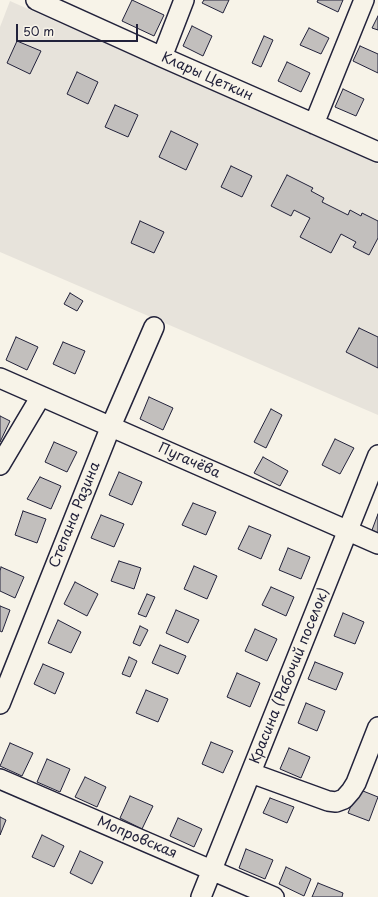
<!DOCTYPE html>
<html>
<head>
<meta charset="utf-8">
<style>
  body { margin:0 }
  #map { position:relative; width:378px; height:897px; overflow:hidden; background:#f7f3e8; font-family:"Playpen Sans",sans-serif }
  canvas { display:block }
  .scale { position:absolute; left:16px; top:24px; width:122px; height:18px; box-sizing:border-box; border:2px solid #22223b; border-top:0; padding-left:5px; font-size:12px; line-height:14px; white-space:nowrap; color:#22223b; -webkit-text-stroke:3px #f7f3e8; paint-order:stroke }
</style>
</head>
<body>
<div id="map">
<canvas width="378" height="897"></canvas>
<div class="scale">50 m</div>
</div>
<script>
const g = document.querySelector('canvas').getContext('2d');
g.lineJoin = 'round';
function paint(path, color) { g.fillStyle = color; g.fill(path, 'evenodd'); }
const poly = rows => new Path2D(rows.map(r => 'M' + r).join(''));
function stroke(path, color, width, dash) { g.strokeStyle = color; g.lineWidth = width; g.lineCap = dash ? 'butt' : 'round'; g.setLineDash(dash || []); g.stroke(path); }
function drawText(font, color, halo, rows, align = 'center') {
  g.font = font + ' "Playpen Sans",sans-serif'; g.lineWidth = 3; g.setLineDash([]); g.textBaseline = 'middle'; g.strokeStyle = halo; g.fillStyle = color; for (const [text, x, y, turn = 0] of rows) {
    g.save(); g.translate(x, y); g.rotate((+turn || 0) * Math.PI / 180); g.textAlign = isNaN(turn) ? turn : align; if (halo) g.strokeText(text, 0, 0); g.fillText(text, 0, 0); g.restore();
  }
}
paint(poly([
  [10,1,378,164,378,415,0,252,0,27]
]), '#e7e3db');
const building = poly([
  [132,0,164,15,154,36,122,21,132,0],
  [204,0,229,0,223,13,202,3,204,0],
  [318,0,343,0,338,12,317,2,318,0],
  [378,16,378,30,372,28,378,16],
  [192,26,212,36,203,56,183,46,192,26],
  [309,28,329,38,321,54,300,45,309,28],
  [264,36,273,40,261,67,252,63,264,36],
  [17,41,41,51,30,74,7,63,17,41],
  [360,46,378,54,378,73,353,61,360,46],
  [287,62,310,73,301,92,278,81,287,62],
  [77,72,98,82,88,104,67,94,77,72],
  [343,89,364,99,356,116,335,107,343,89],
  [115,105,138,115,128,137,105,127,115,105],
  [171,131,198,144,186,170,159,157,171,131],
  [231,166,252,176,242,197,221,187,231,166],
  [287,175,313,188,311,191,324,198,322,202,348,215,350,210,361,216,362,213,378,221,378,238,369,255,353,247,356,242,341,234,331,253,300,237,310,218,294,210,291,216,271,206,287,175],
  [140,221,164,232,154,253,131,243,140,221],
  [70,293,83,301,77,311,64,304,70,293],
  [359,328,378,337,378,368,346,352,359,328],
  [16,337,38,347,27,370,6,360,16,337],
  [63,342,85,351,75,374,53,364,63,342],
  [149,397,173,408,163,430,140,419,149,397],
  [271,409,282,415,266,448,254,442,271,409],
  [0,416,10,421,0,442,0,416],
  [335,439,354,448,340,474,322,465,335,439],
  [54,442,77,452,67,472,45,462,54,442],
  [263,457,288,471,280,486,254,473,263,457],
  [119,472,142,482,132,505,109,495,119,472],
  [40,477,61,486,51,509,27,499,40,477],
  [193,503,216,512,206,535,182,525,193,503],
  [23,511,46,519,37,543,15,535,23,511],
  [378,514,378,533,372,530,378,514],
  [101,515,124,524,114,547,91,538,101,515],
  [249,526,271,535,261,559,238,549,249,526],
  [288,548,310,557,301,579,279,570,288,548],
  [119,561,141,568,134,589,111,581,119,561],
  [194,566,217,576,207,599,184,589,194,566],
  [1,567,24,577,15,598,0,591,0,571,1,567],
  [75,582,98,594,87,616,64,604,75,582],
  [271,587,294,597,286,616,262,605,271,587],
  [147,594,155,597,146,617,138,614,147,594],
  [0,606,10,610,2,632,0,631,0,606],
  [176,610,199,620,188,643,166,633,176,610],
  [343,613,364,622,355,644,334,636,343,613],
  [58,620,81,632,71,653,48,643,58,620],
  [140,626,148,630,140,646,133,643,140,626],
  [255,629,277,639,267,661,245,651,255,629],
  [160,645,186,656,178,674,152,663,160,645],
  [129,657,137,661,130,677,122,674,129,657],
  [315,662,343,673,336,690,308,679,315,662],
  [43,664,64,673,55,694,34,684,43,664],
  [237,673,260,683,250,707,227,697,237,673],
  [146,690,168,699,158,722,136,713,146,690],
  [306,703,325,711,317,731,298,723,306,703],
  [211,742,233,751,223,773,202,764,211,742],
  [10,743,33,753,22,776,0,766,10,743],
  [289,748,310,757,301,778,280,769,289,748],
  [47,759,70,769,60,792,37,782,47,759],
  [85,777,106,787,97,807,75,797,85,777],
  [358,789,378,797,369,821,348,813,358,789],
  [130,796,153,806,142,829,120,818,130,796],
  [270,798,294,807,287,823,263,813,270,798],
  [0,817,6,820,0,835,0,817],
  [178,818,202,829,194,847,170,836,178,818],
  [42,835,64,846,54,867,32,857,42,835],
  [246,849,273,860,265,879,239,868,246,849],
  [80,851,103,862,92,884,70,873,80,851],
  [286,867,311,879,304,896,279,884,286,867],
  [318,883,343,893,342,897,312,897,318,883]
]);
paint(building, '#c2bfbd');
stroke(building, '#22223b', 1);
const minor = poly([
  [36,0,162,57,378,152],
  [162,57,184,0],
  [314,124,364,0],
  [0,378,378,544],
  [0,465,41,396],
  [0,704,111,426,154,327],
  [251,773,328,801,336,802,344,799,351,791,356,783,378,727],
  [0,779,274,897],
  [201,897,378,455]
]);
stroke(minor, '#22223b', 22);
stroke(minor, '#f7f3e8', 19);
drawText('14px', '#22223b', '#f7f3e8', [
  ["Клары Цеткин",207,77,24],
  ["Пугачёва",189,461,24],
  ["Степана Разина",75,515,-68],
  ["Красина (Рабочий поселок)",290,676,-68],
  ["Мопровская",137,838,23]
]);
</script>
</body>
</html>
